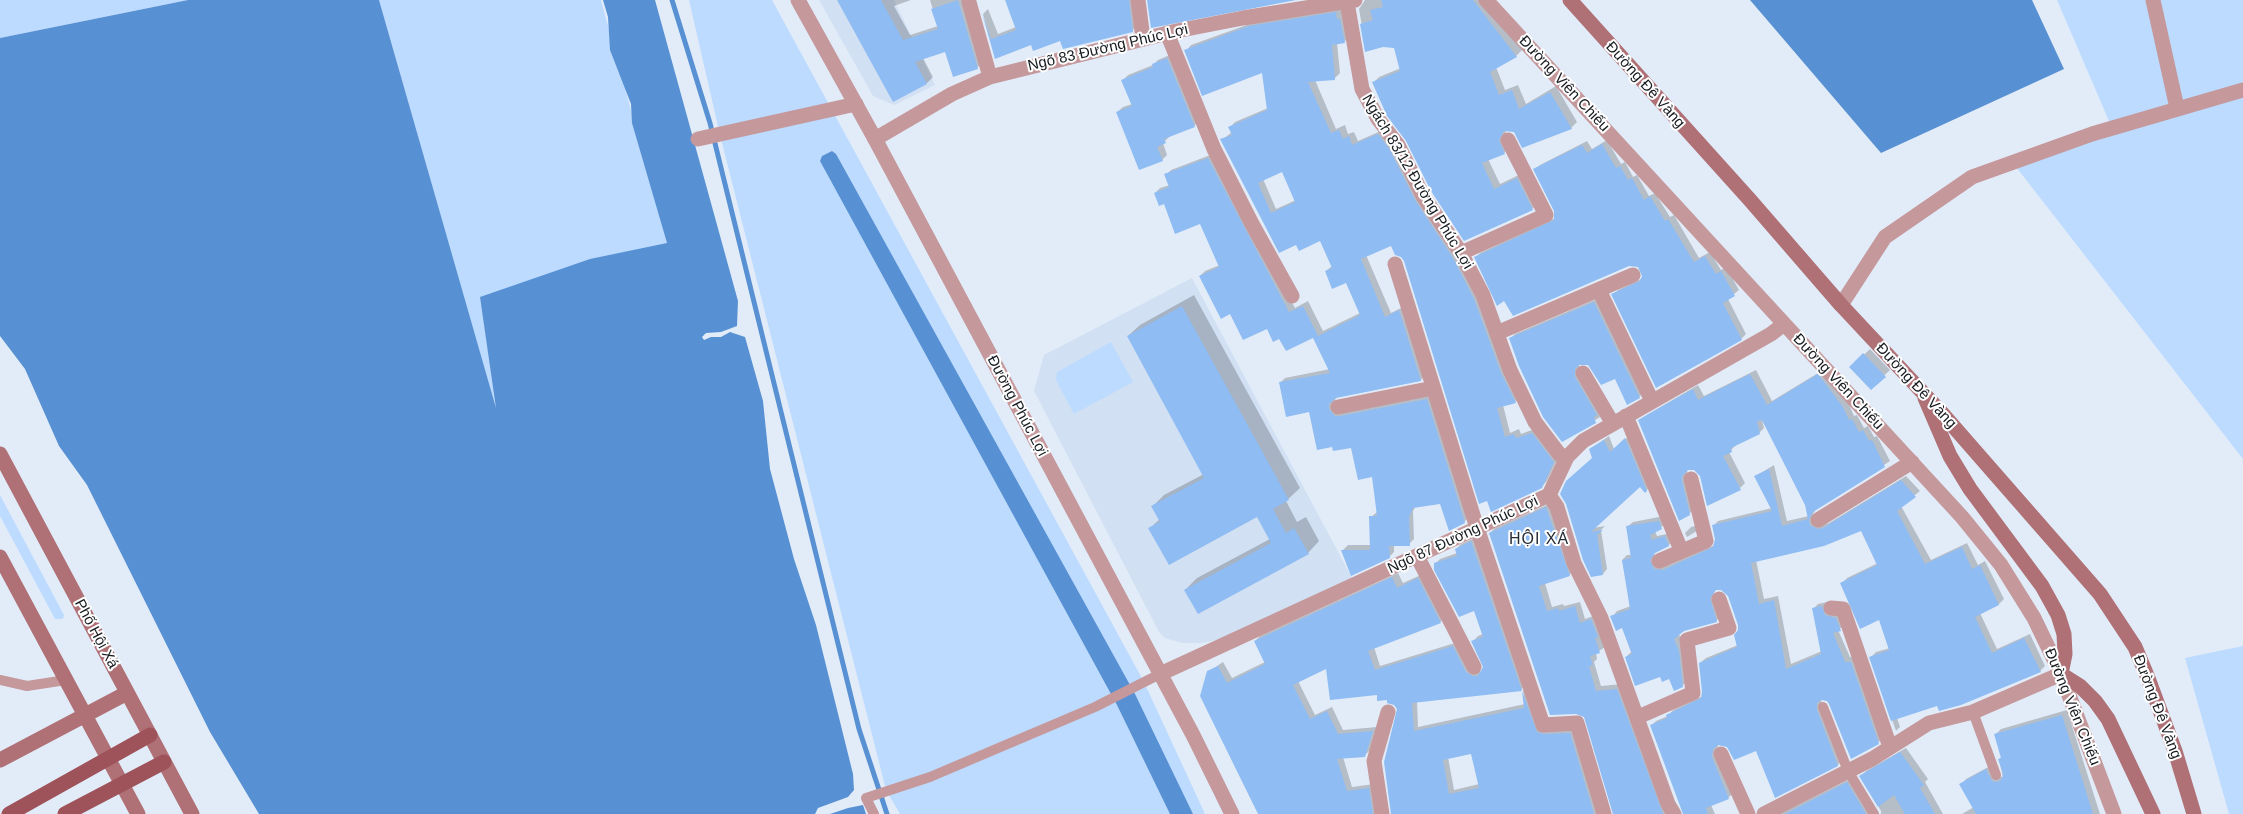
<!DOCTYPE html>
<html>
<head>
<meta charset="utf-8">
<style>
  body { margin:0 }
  canvas { display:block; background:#e2ecf9 }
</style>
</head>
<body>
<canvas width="2243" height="814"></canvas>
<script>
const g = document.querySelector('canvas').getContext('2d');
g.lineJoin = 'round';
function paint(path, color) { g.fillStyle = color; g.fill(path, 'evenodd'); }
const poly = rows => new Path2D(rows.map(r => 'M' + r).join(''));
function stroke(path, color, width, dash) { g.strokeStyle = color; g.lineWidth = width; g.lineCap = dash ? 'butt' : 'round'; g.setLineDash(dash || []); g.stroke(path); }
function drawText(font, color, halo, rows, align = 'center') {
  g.font = font + ' Helvetica,sans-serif'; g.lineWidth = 4; g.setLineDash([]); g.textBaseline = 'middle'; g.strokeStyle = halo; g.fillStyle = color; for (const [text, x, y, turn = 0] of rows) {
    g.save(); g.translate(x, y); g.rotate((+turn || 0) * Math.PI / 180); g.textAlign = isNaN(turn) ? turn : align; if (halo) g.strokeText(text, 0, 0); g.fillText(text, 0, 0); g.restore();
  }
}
paint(poly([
  [819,0,894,0,935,85,894,105,873,96],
  [1192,278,1352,578,1221,639,1202,643,1182,643,1165,638,1159,632,1034,391,1044,355]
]), '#d1e0f3');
paint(poly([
  [0,0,188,0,0,38],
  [379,0,601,0,667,243,497,413],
  [689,0,772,0,1144,682,1205,814,900,814,886,790,720,135],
  [2057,0,2243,0,2243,459,2013,163,2112,128],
  [1111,342,1133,382,1074,414,1056,380,1057,372],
  [0,495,64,615,63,619,55,619,0,516],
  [2243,646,2243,814,2229,814,2185,658]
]), '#bddbfe');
paint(poly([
  [188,0,379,0,496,408,480,297,590,259,667,243,632,123,631,104,610,50,608,17,603,0,655,0,738,301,737,326,721,332,706,333,702,337,704,340,711,337,721,337,730,332,745,337,763,401,770,469,794,559,816,625,853,774,854,790,848,797,818,808,815,814,259,814,210,732,87,485,59,446,25,369,0,336,0,38],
  [1750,0,2032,0,2064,69,1881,153],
  [832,151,836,154,1135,694,1193,814,1170,814,1117,705,820,161,822,156],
  [863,805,866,814,830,814,848,808]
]), '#5891d3');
paint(poly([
  [839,0,911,0,894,6,910,35,938,26,930,0,967,0,983,62,977,68,946,51,923,58,933,77,927,83,894,101],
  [1006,0,1135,0,1138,25,1132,31,1032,44,995,57,983,14,988,9,998,34,1016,27],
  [1365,0,1483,0,1522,50,1516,56,1496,67,1505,90,1518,85,1526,104,1556,86,1577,122,1571,128,1506,130,1505,137,1510,147,1504,153,1488,159,1500,184,1523,173,1538,203,1532,209,1465,240,1373,83,1379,77,1401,68,1395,47,1383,46,1366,50,1359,9],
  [1344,8,1349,37,1344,42,1337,43,1340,73,1335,78,1315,80,1336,129,1345,125,1348,134,1354,132,1358,141,1383,130,1458,252,1520,397,1515,402,1503,405,1510,433,1519,429,1521,434,1537,428,1559,456,1547,481,1541,487,1491,510,1405,260,1392,244,1366,255,1391,313,1405,306,1426,374,1421,380,1336,397,1334,404,1432,394,1469,517,1464,522,1441,503,1416,506,1413,511,1414,539,1409,544,1394,544,1394,552,1389,557,1343,550,1348,545,1371,545,1371,517,1377,512,1373,475,1352,446,1333,446,1310,411,1280,383,1285,378,1330,369,1313,336,1280,337,1268,327,1231,313,1200,276,1205,271,1220,265,1201,223,1165,203,1155,193,1160,188,1170,185,1166,175,1171,170,1213,154,1295,308,1308,301,1323,331,1360,313,1346,281,1326,271,1332,266,1321,240,1297,244,1279,251,1222,140,1232,132,1230,127,1235,122,1268,108,1263,71,1186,51,1191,45,1255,22],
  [1283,170,1296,200,1276,209,1263,179],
  [1172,54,1199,121,1194,126,1170,136,1163,143,1167,155,1162,160,1117,112,1123,107,1132,104,1123,80,1128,75,1153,65,1158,60],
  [1607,140,1621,164,1625,162,1633,177,1637,175,1649,196,1655,193,1670,217,1674,215,1699,258,1710,252,1721,270,1726,267,1739,290,1728,299,1746,334,1741,339,1613,295,1618,290,1643,278,1644,276,1639,266,1475,258,1480,253,1555,218,1556,210,1535,169,1540,165,1587,141,1592,149],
  [1194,295,1300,488,1286,501,1297,522,1306,517,1319,541,1308,553,1185,590,1197,578,1270,539,1257,515,1150,528,1160,519,1153,506,1164,495,1204,474,1128,336,1140,325],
  [1599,298,1644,392,1639,397,1616,377,1589,364,1579,363,1579,372,1600,417,1562,440,1510,339,1515,334],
  [1870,349,1890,370,1871,388,1851,367],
  [1756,370,1772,401,1823,370,1848,402,1854,416,1857,415,1864,428,1868,426,1874,437,1877,436,1890,461,1816,509,1813,514,1815,520,1823,525,1829,523,1906,476,1920,491,1901,506,1931,560,1967,543,1978,565,1985,561,2004,599,1999,604,1980,613,1997,649,2030,634,2045,666,2040,671,1897,718,1900,727,1896,731,1871,657,1876,652,1890,648,1880,618,1842,583,1847,578,1878,563,1862,530,1756,560,1764,599,1778,596,1791,664,1822,651,1813,609,1818,604,1827,602,1830,611,1841,613,1845,625,1838,630,1850,657,1856,657,1883,737,1878,743,1825,699,1821,700,1843,759,1838,765,1776,796,1756,749,1718,745,1717,752,1733,793,1728,798,1711,805,1715,814,1684,814,1651,726,1656,721,1668,716,1673,710,1703,696,1700,663,1706,658,1738,645,1739,625,1729,595,1722,589,1716,589,1714,592,1721,616,1716,621,1683,630,1679,634,1683,645,1687,681,1682,686,1670,677,1626,657,1631,652,1622,627,1612,617,1617,611,1631,606,1622,560,1627,555,1632,555,1627,527,1633,522,1664,516,1667,523,1655,531,1657,536,1671,533,1674,540,1669,545,1657,550,1654,554,1659,564,1669,565,1715,545,1716,539,1713,526,1718,521,1772,508,1756,476,1774,465,1787,521,1809,516,1806,504,1762,420,1764,428,1759,433,1736,445,1729,452,1745,483,1740,488,1701,476,1695,469,1687,470,1694,509,1689,514,1639,421,1645,416,1698,385,1704,396],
  [1630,435,1650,486,1646,491,1640,485,1593,528,1605,526,1601,530,1607,569,1603,574,1584,559,1594,458,1590,449,1609,436,1614,449],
  [1551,503,1575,570,1569,575,1545,583,1552,607,1563,604,1564,606,1580,602,1585,619,1596,615,1605,647,1596,653,1597,659,1594,662,1601,686,1622,684,1666,814,1614,814,1587,720,1490,533,1495,528],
  [1699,525,1700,529,1687,537,1685,533,1691,527],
  [1477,537,1526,684,1521,690,1417,701,1418,727,1525,704,1523,691,1527,687,1542,727,1575,728,1602,814,1392,814,1398,715,1396,705,1327,667,1298,681,1315,715,1332,707,1343,730,1377,727,1370,750,1365,755,1343,757,1352,787,1374,784,1379,814,1259,814,1208,672,1223,662,1232,678,1265,662,1255,641,1260,636,1398,573,1403,583,1423,574,1446,617,1440,622,1374,647,1380,666,1458,642,1479,672,1483,671,1485,668,1473,641,1478,636,1483,634,1474,610,1435,564,1440,559,1457,553,1456,549,1461,544],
  [1472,752,1479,784,1454,790,1448,757],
  [2067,710,2100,814,1962,814,1974,807,1961,785,1966,779,1992,765,1997,776,2003,777,1999,760,2002,756,1996,734,2001,729],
  [1906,748,1928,779,1925,782,1943,814,1881,814,1881,811,1861,776,1866,771],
  [1852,778,1875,814,1779,814]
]), '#0003');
stroke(poly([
  [672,0,710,123,859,729,887,814]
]), '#5891d3', 5);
paint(poly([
  [837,0,881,0,903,40,938,29,931,9,958,0,978,69,953,77,945,52,915,62,927,84,893,102],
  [1005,0,1129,0,1133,32,1063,49,1060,41,1033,51,1031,45,995,59,982,13,991,39,1016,30],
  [1147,0,1296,0,1151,28],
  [1381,0,1473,0,1517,57,1490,72,1499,95,1512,90,1519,109,1550,92,1572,129,1522,148,1514,132,1504,131,1499,140,1505,154,1482,163,1494,189,1517,178,1533,210,1464,241,1431,191,1406,141,1387,116,1372,82,1400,71,1394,48,1383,47,1365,52,1360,24,1373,20,1370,10,1383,7],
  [1336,12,1337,19,1340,19,1345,43,1332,45,1335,80,1308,82,1331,133,1339,130,1343,139,1349,136,1352,145,1378,134,1390,150,1415,200,1453,258,1474,299,1501,373,1516,403,1497,408,1505,437,1514,434,1516,438,1532,433,1554,462,1542,488,1491,512,1487,501,1479,504,1404,261,1401,257,1395,255,1391,246,1361,259,1385,317,1399,310,1421,381,1336,398,1329,404,1329,409,1335,416,1340,416,1427,399,1465,523,1449,531,1440,504,1413,508,1409,517,1410,546,1389,546,1390,558,1351,576,1341,550,1370,550,1369,516,1377,516,1372,477,1358,480,1351,448,1333,451,1332,447,1317,450,1309,412,1286,417,1279,382,1330,373,1313,338,1286,351,1279,339,1273,342,1267,329,1243,340,1230,314,1221,319,1199,276,1219,267,1200,224,1175,234,1164,204,1159,206,1154,193,1169,187,1164,174,1208,158,1289,312,1303,306,1318,336,1360,315,1346,283,1332,289,1325,271,1332,268,1320,241,1299,251,1296,245,1279,253,1220,139,1232,135,1228,127,1267,110,1262,73,1202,96,1184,50,1249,26],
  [1282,172,1295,202,1271,213,1258,183],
  [1167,58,1195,127,1164,139,1166,143,1157,147,1163,161,1139,170,1116,112,1132,106,1121,80,1153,67,1152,64],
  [1602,144,1616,168,1620,166,1628,180,1632,178,1644,200,1650,196,1665,221,1668,219,1694,262,1705,256,1716,274,1721,271,1735,296,1723,303,1742,340,1656,388,1611,294,1640,281,1642,276,1638,267,1629,266,1513,316,1504,301,1497,306,1474,257,1554,220,1554,211,1533,169,1582,145,1587,153],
  [1594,302,1640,398,1627,405,1615,379,1601,385,1588,365,1579,365,1575,369,1575,377,1597,415,1594,417,1596,423,1562,442,1543,417,1519,366,1509,338],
  [1182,306,1289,500,1273,509,1286,533,1294,528,1309,554,1198,614,1184,590,1271,543,1257,517,1169,565,1148,528,1160,522,1151,506,1204,478,1127,336],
  [1863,353,1886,377,1871,390,1849,367],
  [1750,374,1767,405,1818,374,1843,407,1849,420,1852,419,1859,432,1863,430,1869,441,1872,440,1885,467,1813,512,1809,520,1810,525,1818,529,1823,528,1901,480,1916,497,1897,511,1925,564,1962,547,1972,569,1980,565,1999,605,1975,617,1992,653,2024,638,2041,672,1961,705,1939,711,1937,706,1891,721,1895,733,1869,657,1889,650,1879,620,1860,629,1840,583,1877,565,1861,531,1824,546,1751,563,1759,604,1774,600,1786,669,1821,654,1812,608,1822,606,1825,615,1836,618,1841,631,1833,633,1845,662,1851,662,1879,744,1851,759,1829,704,1827,701,1821,700,1817,703,1817,710,1838,766,1775,798,1756,751,1734,760,1727,747,1718,745,1713,749,1712,757,1729,799,1706,808,1708,814,1683,814,1650,725,1667,718,1666,715,1701,698,1702,692,1699,663,1737,647,1734,635,1738,630,1738,625,1728,596,1721,590,1716,590,1710,598,1717,622,1684,631,1674,639,1679,651,1683,687,1674,691,1669,679,1662,682,1660,677,1635,686,1625,657,1632,654,1622,628,1616,631,1610,616,1630,609,1622,560,1631,558,1626,526,1659,521,1662,529,1650,535,1652,540,1665,536,1669,546,1655,553,1650,560,1654,569,1663,570,1713,547,1715,539,1712,525,1772,511,1754,476,1769,469,1782,526,1808,519,1805,505,1762,420,1757,421,1760,434,1731,448,1732,452,1723,456,1741,490,1707,506,1700,476,1694,470,1688,470,1682,476,1682,481,1690,515,1679,521,1638,420,1693,389,1698,400],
  [1625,438,1647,491,1645,493,1640,487,1591,532,1603,530,1597,535,1603,575,1591,577,1583,560,1566,504,1560,494,1566,481,1592,458,1589,449,1604,440,1610,452],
  [1546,507,1570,576,1539,586,1547,611,1558,608,1559,611,1575,606,1580,623,1591,619,1598,637,1595,638,1600,653,1590,656,1593,665,1589,666,1596,691,1617,689,1663,814,1613,814,1584,717,1576,714,1550,715,1489,533],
  [1471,541,1522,691,1412,703,1414,731,1524,708,1522,691,1537,732,1544,734,1570,733,1594,814,1391,814,1384,762,1397,709,1394,705,1387,703,1387,700,1377,701,1377,695,1330,700,1326,669,1293,685,1310,719,1327,711,1338,734,1373,731,1365,757,1337,759,1347,791,1369,788,1373,814,1258,814,1200,696,1207,671,1218,666,1227,683,1265,664,1254,641,1392,577,1397,588,1418,578,1441,623,1368,651,1375,670,1453,646,1466,672,1473,676,1478,676,1483,667,1471,641,1483,637,1474,611,1459,617,1434,570,1434,563,1457,556,1455,549],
  [1471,754,1479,788,1449,794,1443,760],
  [2062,715,2093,814,1976,814,1959,784,1986,769,1992,781,1998,782,2002,779,2003,773,1998,759,2001,758,1994,734],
  [1900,752,1924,785,1920,788,1935,814,1905,814,1894,795,1878,807,1859,776],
  [1847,782,1866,814,1785,814]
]), '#8ebcf3');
stroke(poly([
  [0,680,27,686,66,680],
  [1823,707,1848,771,1874,814],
  [1973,712,1996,775],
  [874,814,866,798,930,777,1095,707,1160,674]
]), '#c5999c', 10);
stroke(poly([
  [1138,0,1143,39],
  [2153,0,2177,108],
  [969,2,990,77],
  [1347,2,1362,89,1378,119,1398,145,1423,196,1461,253,1483,295,1510,370,1535,422,1560,455,1567,457],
  [1167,33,1214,149,1252,224,1292,296],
  [698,139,856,104],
  [875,139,952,94,990,77,1176,31,1243,18,1355,0],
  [1461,253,1546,215,1508,140],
  [1395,264,1477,528,1543,725,1577,723,1604,814],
  [1599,290,1652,401],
  [1841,305,1885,237,1972,177,2092,134,2243,90],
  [1497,333,1633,275],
  [1583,373,1613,424],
  [1338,407,1433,388],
  [1626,416,1681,550],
  [1549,495,1557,507,1574,563,1601,618,1668,804,1674,814],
  [1818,520,1912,462],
  [1417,556,1474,667],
  [1659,561,1706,541,1691,479],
  [1831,608,1843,609,1890,747],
  [1160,674,1549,495,1567,457,1583,441,1771,334,1784,324],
  [1638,717,1693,693,1687,640,1729,628,1719,599],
  [1721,754,1748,814],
  [1382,814,1374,761,1388,712],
  [1764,814,1872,759,1929,723,1973,712,2061,674]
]), '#c5999c', 15);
stroke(poly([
  [798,0,875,139,1193,735,1232,814],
  [1486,0,1962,517,2001,565,2034,618,2061,674,2114,814]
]), '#c5999c', 15);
stroke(poly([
  [1570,0,1750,200,1841,305,1940,411,2100,594,2135,647,2148,678,2175,751,2194,814],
  [1925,398,1950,456,1970,489,2042,586,2058,615,2064,634,2065,654,2061,674,2080,686,2095,701,2108,719,2153,814],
  [0,454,192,814],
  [0,557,138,814],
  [0,760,127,693]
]), '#af7176', 15);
stroke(poly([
  [9,814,150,735],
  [65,814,164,762]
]), '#9e535b', 15);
drawText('15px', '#171b1f', '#fff', [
  ["Ngõ 83 Đường Phúc Lợi",1108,48,-13],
  ["Đường Viên Chiếu",1564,84,47],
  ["Đường Đê Vàng",1645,85,48],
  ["Ngách 83/12 Đường Phúc Lợi",1417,182,59],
  ["Đường Viên Chiếu",1838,382,47],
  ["Đường Đê Vàng",1916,386,47],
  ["Đường Phúc Lợi",1017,406,62],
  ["Ngõ 87 Đường Phúc Lợi",1463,535,-25],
  ["Phố Hội Xá",96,634,62],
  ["Đường Viên Chiếu",2072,707,68],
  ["Đường Đê Vàng",2157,707,69]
]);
g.letterSpacing = '1px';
drawText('16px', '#252c35', '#fff', [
  ["HỘI XÁ",1539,540]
]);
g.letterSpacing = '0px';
</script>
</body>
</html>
